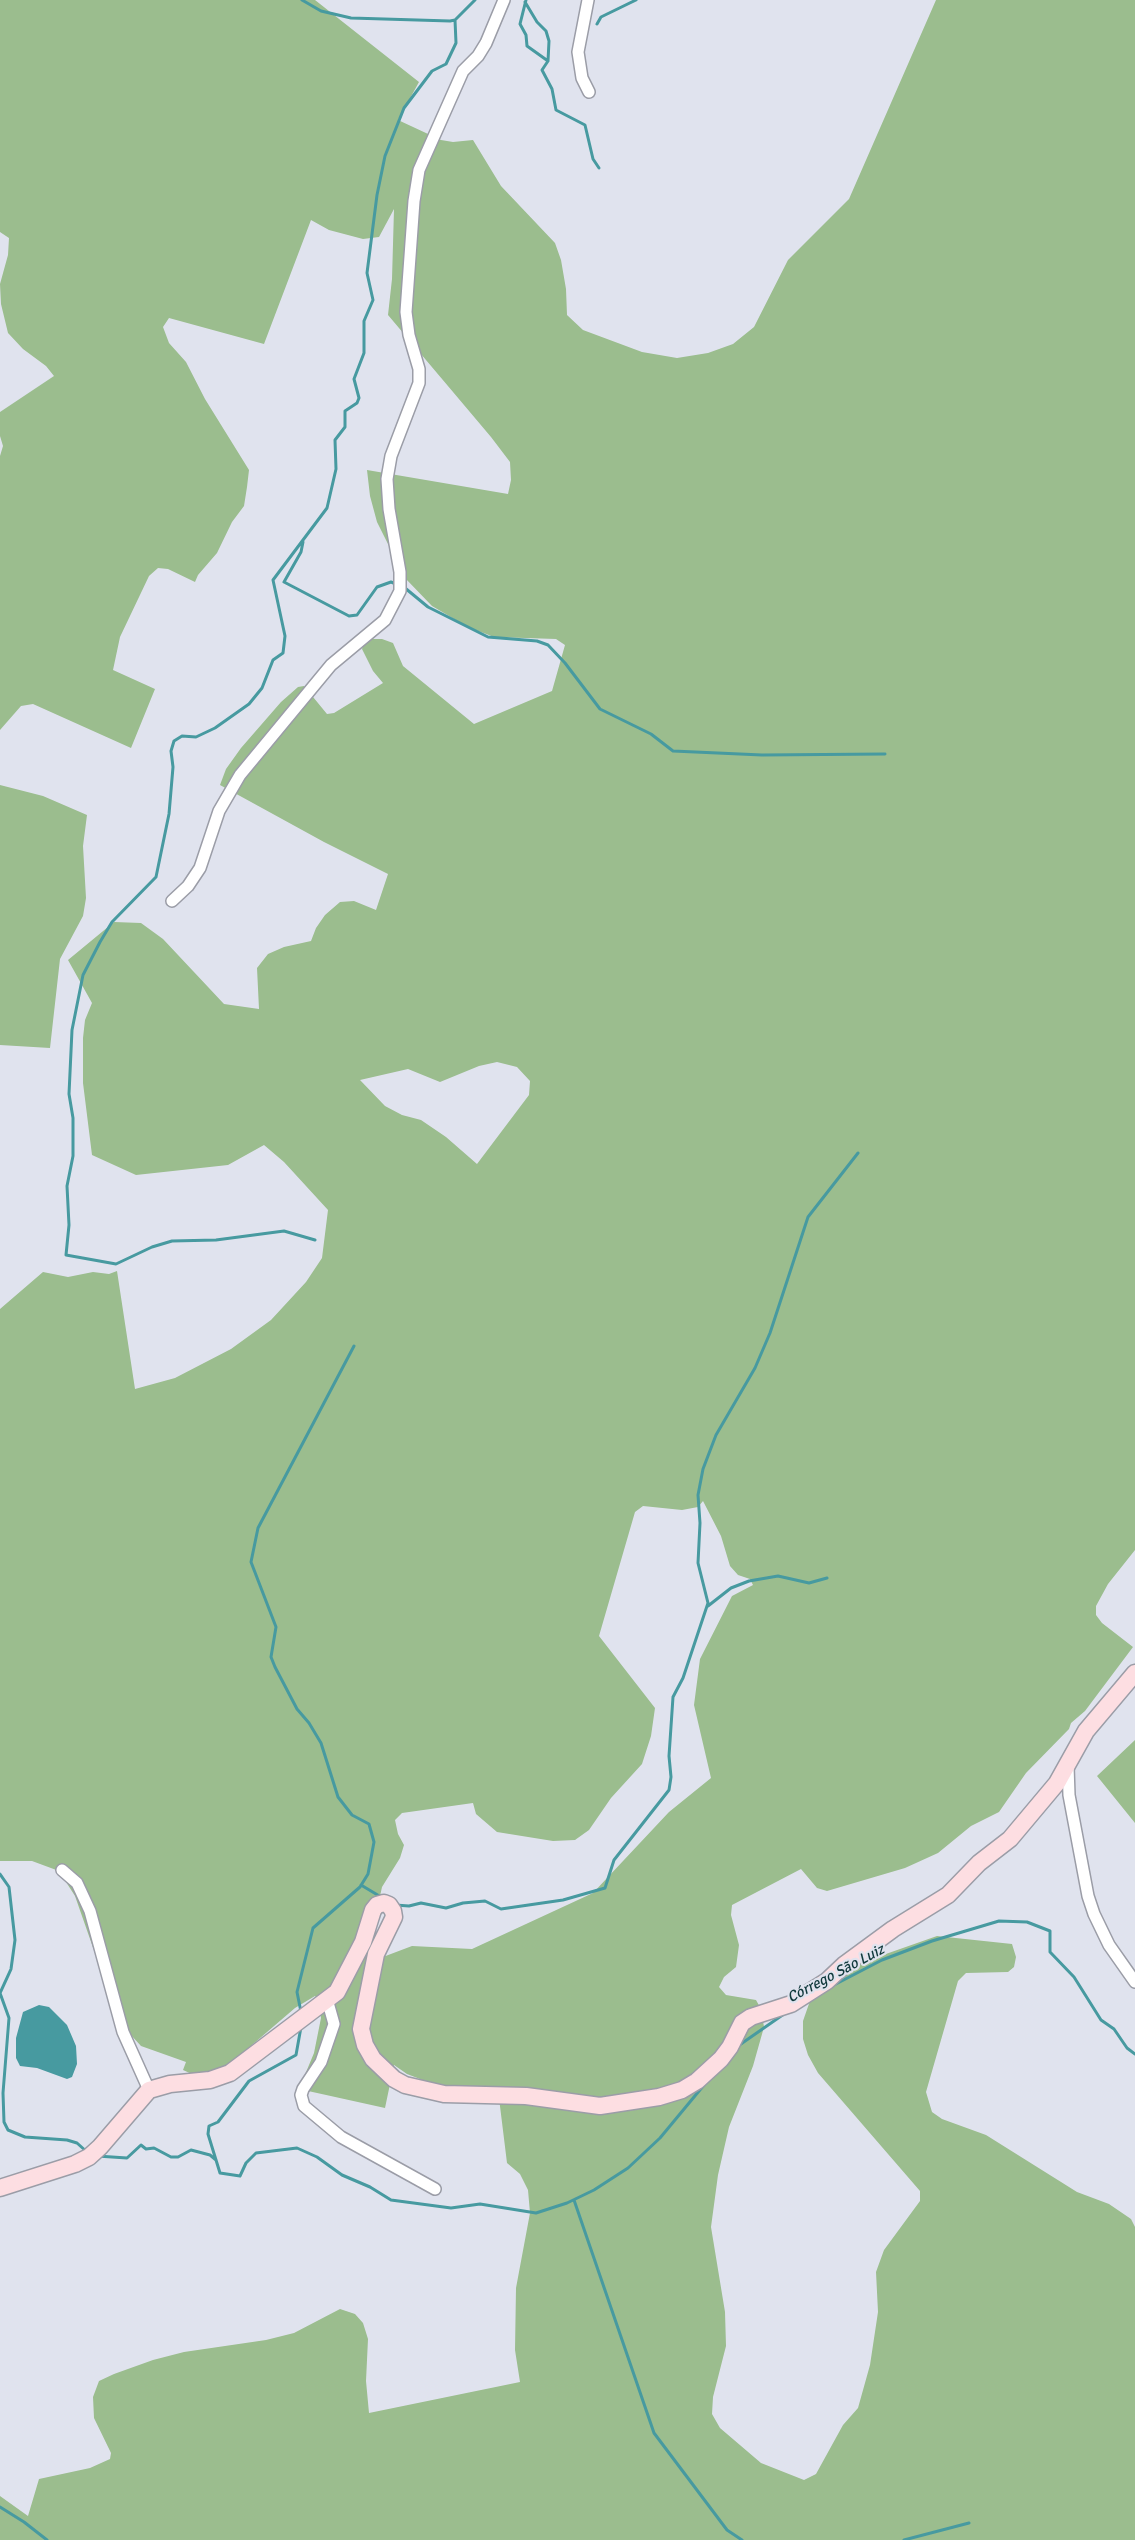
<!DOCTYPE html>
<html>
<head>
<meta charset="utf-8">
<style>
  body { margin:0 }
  canvas { display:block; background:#e0e3ee }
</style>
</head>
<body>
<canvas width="1135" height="2540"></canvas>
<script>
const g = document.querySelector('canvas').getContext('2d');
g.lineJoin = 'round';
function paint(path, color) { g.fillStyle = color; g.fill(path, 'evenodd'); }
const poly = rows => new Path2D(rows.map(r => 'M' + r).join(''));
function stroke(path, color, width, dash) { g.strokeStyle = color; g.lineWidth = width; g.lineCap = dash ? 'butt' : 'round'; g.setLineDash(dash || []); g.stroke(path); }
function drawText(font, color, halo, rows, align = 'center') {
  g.font = font + ' Signika,sans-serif'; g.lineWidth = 4.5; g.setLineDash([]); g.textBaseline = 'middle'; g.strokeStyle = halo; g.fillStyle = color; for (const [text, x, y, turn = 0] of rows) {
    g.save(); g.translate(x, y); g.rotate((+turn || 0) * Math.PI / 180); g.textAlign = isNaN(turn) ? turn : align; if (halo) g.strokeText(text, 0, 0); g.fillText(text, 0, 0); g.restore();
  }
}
paint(poly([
  [0,0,315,0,419,82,398,120,441,140,453,142,473,140,501,186,555,243,561,260,566,289,567,315,583,330,642,352,677,358,708,353,733,344,754,327,788,260,849,199,936,0,1135,0,1135,1550,1108,1584,1096,1606,1096,1615,1102,1623,1133,1647,1085,1711,1071,1723,1069,1729,1026,1773,999,1812,971,1826,938,1853,905,1868,827,1891,817,1888,801,1869,732,1905,731,1915,739,1945,736,1967,724,1977,719,1987,726,1995,756,2000,761,2009,764,2027,753,2066,729,2127,718,2175,711,2227,725,2312,726,2346,713,2397,712,2414,720,2428,761,2463,804,2480,816,2474,843,2425,858,2408,870,2365,878,2312,876,2272,884,2250,920,2201,920,2191,818,2073,808,2055,803,2039,803,2021,811,1998,846,1968,937,1936,1012,1944,1016,1957,1014,1967,1008,1972,966,1973,958,1981,926,2092,932,2112,942,2119,986,2135,1077,2192,1109,2204,1131,2219,1135,2227,1135,2540,0,2540,0,2496,28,2516,39,2479,90,2468,110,2459,111,2453,94,2418,93,2397,99,2381,114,2374,153,2360,184,2352,266,2340,294,2333,340,2309,355,2314,363,2323,368,2339,366,2381,369,2413,520,2382,515,2350,516,2288,530,2213,528,2190,520,2174,507,2163,499,2098,438,2086,407,2074,394,2065,385,2108,299,2089,314,2053,321,2018,319,2001,315,1996,295,2008,231,2063,214,2071,194,2075,183,2070,186,2062,141,2046,119,2022,75,1896,59,1871,32,1861,0,1861,0,1309,43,1272,68,1277,93,1272,109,1274,117,1271,135,1389,175,1378,231,1349,271,1320,306,1282,322,1258,328,1210,284,1162,264,1145,228,1165,136,1175,92,1155,83,1083,83,1038,85,1020,92,1003,68,960,114,922,141,923,163,939,224,1004,259,1009,257,968,268,954,284,947,311,941,316,928,325,915,340,902,354,901,376,910,388,874,324,842,220,785,226,769,241,748,281,702,298,687,304,686,327,714,334,713,383,683,373,671,362,649,364,644,371,639,382,639,393,643,403,666,474,724,552,691,565,645,556,639,494,637,468,627,432,606,405,578,377,522,370,496,367,470,508,494,511,480,510,462,491,437,388,315,392,279,394,209,379,237,363,239,329,230,311,220,264,344,169,318,163,327,169,343,186,362,205,399,249,470,247,487,244,506,232,522,217,553,198,575,195,582,168,569,158,568,149,576,120,637,113,670,155,689,131,748,33,704,21,706,0,730,0,456,3,446,0,436,0,412,54,376,46,366,23,349,8,333,1,304,0,284,8,255,9,238,0,232],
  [497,1062,517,1067,530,1081,529,1095,477,1164,446,1137,421,1120,402,1115,385,1106,360,1080,408,1069,440,1082,479,1066],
  [703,1501,721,1536,730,1566,738,1575,750,1579,753,1585,732,1596,700,1659,694,1705,711,1778,669,1812,593,1893,472,1949,412,1946,375,1960,364,1970,382,1887,400,1858,404,1845,398,1834,395,1820,402,1813,473,1803,476,1814,497,1832,553,1841,575,1840,589,1830,611,1798,642,1764,651,1736,655,1708,599,1636,635,1512,643,1506,682,1510,698,1507],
  [0,785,43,796,87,815,83,846,86,898,83,916,60,959,50,1048,0,1045],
  [1135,1740,1135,1823,1097,1776]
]), '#9bbd8e');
paint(poly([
  [39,2005,49,2007,67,2025,76,2046,77,2064,72,2077,67,2079,37,2068,20,2066,16,2058,16,2038,23,2012]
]), '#479aa0');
stroke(poly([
  [302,0,321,11,351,18,450,21,455,20,475,0],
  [526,0,520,24,526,35,527,46,548,61],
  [525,2,537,22,546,31,549,41,548,61,542,70,552,89,556,110,585,125,593,159,599,168],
  [597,24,601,17,636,0],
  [303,542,301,552,284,582,349,616,357,615,377,587,391,582,396,584],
  [405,588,428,607,488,637,537,641,548,645,565,663,600,709,651,734,673,751,762,755,885,754],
  [315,1240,284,1231,216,1240,172,1241,152,1247,116,1264,66,1255,69,1225,67,1186,73,1156,73,1118,69,1094,72,1030,83,975,100,942,112,922,156,877,169,814,173,767,171,751,174,741,182,736,196,737,215,728,249,704,262,688,273,660,283,653,285,636,273,580,327,508,336,469,335,440,345,427,345,411,357,403,359,398,354,379,364,353,364,321,373,300,367,273,377,195,385,156,404,108,432,71,446,64,456,43,455,20],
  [708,1606,731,1588,749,1581,778,1576,809,1583,827,1578],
  [0,1874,9,1887,15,1940,11,1969,0,1993,9,2018,3,2093,4,2122,8,2130,25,2137,67,2140,77,2143,87,2152],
  [361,1885,381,1897],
  [395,1905,409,1906,421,1903,446,1908,463,1903,485,1901,501,1909,563,1900,605,1888,614,1860,669,1790,671,1777,669,1756,673,1697,683,1678,708,1603,698,1563,700,1523,698,1495,703,1469,716,1435,755,1368,770,1333,808,1217,858,1153],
  [832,1986,882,1960,932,1941,999,1921,1027,1922,1050,1931,1050,1952,1074,1977,1101,2020,1114,2029,1127,2048,1135,2054],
  [301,2012,297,1992,313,1928,360,1887,368,1874,374,1842,369,1824,352,1815,338,1797,321,1743,309,1723,297,1709,275,1667,271,1657,276,1627,251,1562,258,1528,354,1346],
  [301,2027,296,2055,249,2081,218,2122,209,2126,208,2134,220,2173,240,2176,246,2163,256,2153,297,2148,317,2157,342,2175,370,2187,391,2200,451,2208,480,2204,536,2213,567,2203,594,2190,628,2168,660,2138,704,2085],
  [738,2046,784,2014],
  [97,2156,127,2158,141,2145,146,2149,154,2148,171,2157,178,2157,191,2150,210,2155,216,2160],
  [574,2200,654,2433,727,2530,742,2540],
  [0,2507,24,2522,47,2540],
  [904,2540,969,2523]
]), '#479aa0', 3);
const street = poly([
  [588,0,578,52,582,78,589,92],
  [172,901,188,886,200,868,219,811,240,775,331,665,385,620,400,591,400,572,389,509,387,479,391,456,419,383,419,369,409,335,406,312,414,201,419,170,463,71,478,56,486,43,504,0],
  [1068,1766,1069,1795,1088,1896,1094,1914,1109,1945,1135,1982],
  [62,1870,77,1883,90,1911,123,2032,149,2090],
  [327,1999,334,2024,321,2062,303,2089,301,2095,304,2106,341,2137,435,2189]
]);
const secondary = poly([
  [0,2188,75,2164,89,2157,100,2147,149,2090,170,2084,210,2080,230,2073,337,1992,363,1942,373,1910,377,1905,384,1903,389,1905,393,1911,394,1917,376,1954,361,2029,365,2045,373,2059,394,2079,405,2085,444,2094,526,2096,600,2106,659,2097,682,2090,697,2081,721,2059,730,2047,742,2023,751,2017,791,2004,827,1981,844,1965,893,1929,948,1895,979,1863,1010,1839,1057,1783,1086,1731,1135,1673]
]);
stroke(street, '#9b9da7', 14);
stroke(secondary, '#9b9da7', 19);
stroke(street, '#fff', 11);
stroke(secondary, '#fddee2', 16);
drawText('italic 15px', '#11393c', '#e0e3ee', [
  ["Córrego São Luiz",836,1974,-28]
]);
</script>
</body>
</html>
